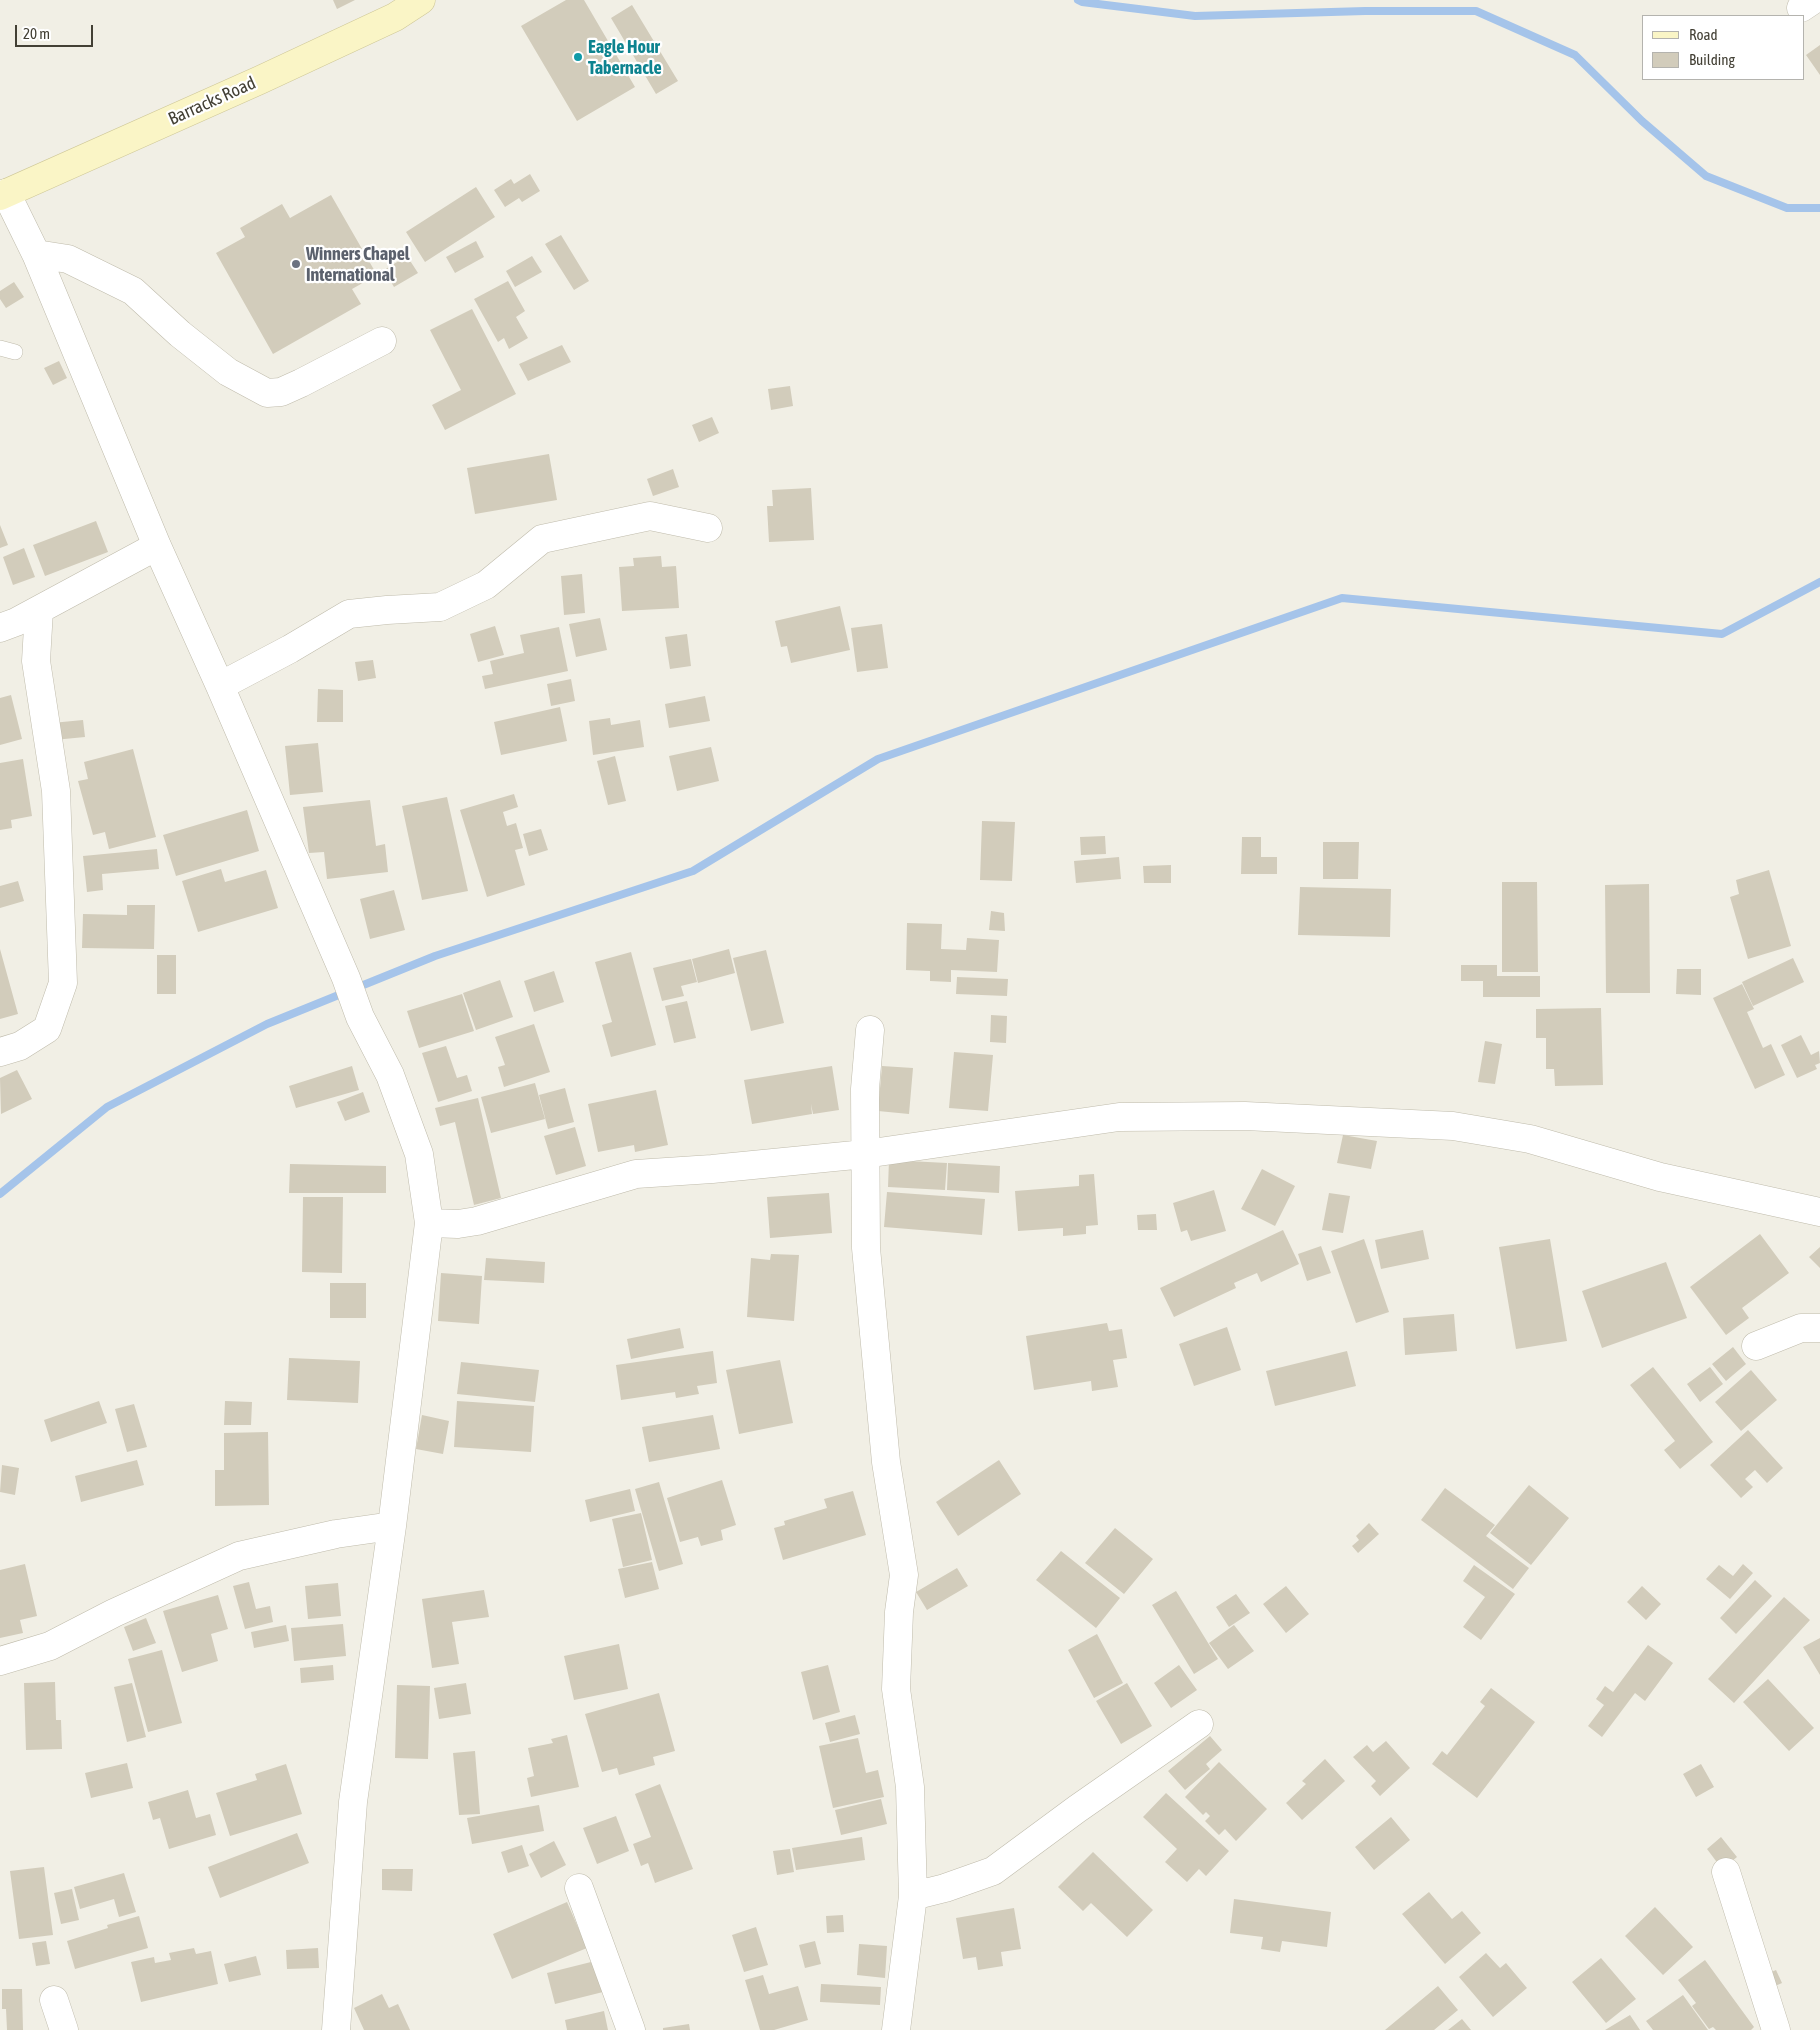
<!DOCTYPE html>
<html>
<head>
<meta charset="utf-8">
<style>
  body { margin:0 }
  #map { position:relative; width:1820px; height:2030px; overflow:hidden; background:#f1efe5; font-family:"Asap Condensed",sans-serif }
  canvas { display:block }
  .legend { position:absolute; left:1642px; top:15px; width:162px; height:65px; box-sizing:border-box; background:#fff; border:1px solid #b4b3ae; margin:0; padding:6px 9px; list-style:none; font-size:15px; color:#434035 }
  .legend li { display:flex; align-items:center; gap:10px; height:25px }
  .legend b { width:25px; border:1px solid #b4b3ae }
  .scale { position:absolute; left:15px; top:25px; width:78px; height:22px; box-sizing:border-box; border:2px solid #434035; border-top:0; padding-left:6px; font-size:15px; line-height:18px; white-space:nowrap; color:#434035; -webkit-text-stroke:4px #fff; paint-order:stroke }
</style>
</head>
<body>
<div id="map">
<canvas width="1820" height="2030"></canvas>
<ul class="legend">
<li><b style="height:6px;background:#faf5c6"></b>Road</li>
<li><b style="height:14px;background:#d2ccbb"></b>Building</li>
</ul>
<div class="scale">20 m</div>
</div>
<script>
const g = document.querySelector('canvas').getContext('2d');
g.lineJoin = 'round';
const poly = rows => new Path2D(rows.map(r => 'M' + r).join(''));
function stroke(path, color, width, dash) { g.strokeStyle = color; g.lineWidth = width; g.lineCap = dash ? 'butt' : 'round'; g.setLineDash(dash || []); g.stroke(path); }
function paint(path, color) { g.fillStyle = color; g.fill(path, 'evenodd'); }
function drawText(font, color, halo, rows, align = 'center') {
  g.font = font + ' "Asap Condensed",sans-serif'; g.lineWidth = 4.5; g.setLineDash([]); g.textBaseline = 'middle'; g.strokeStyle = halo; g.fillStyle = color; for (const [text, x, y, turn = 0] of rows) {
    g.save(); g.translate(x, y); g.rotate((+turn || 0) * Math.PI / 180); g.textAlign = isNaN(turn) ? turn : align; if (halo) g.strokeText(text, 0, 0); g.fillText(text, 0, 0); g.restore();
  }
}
stroke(poly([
  [1078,0,1082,2,1195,16,1365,11,1476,11,1575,55,1642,121,1706,176,1787,208,1820,208],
  [0,1194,107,1107,267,1024,435,956,693,871,878,759,1342,598,1722,634,1820,582]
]), '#a5c4ea', 8);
paint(poly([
  [333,0,355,0,337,9],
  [566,0,584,0,635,87,577,121,521,26],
  [632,5,678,81,656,94,611,18],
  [1820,45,1820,75,1806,55],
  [530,174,540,191,522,202,519,198,505,207,494,190,511,179,514,184],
  [476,187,495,217,425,262,406,232],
  [331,195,377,275,352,289,361,304,273,354,216,253,245,237,240,228,282,204,290,218],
  [561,235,589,281,574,290,545,244],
  [476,241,484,257,455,273,446,257],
  [407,256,418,273,394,287,384,270],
  [532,256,542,272,515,287,506,271],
  [508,281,525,311,516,317,528,338,509,349,504,338,498,342,474,299],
  [14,282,24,297,6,308,0,299,0,291],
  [472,309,516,394,445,430,432,405,461,390,430,330],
  [562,345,571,362,528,381,519,364],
  [59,361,67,378,53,385,44,368],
  [790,386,793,406,771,410,768,389],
  [712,417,719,433,699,442,692,425],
  [549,454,557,500,475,514,467,468],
  [673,469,679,487,653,496,647,479],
  [811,488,814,540,769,542,767,506,773,506,772,490],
  [96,521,108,552,45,576,33,545],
  [0,525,8,545,0,548],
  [24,548,35,577,13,585,3,557],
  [661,556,662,567,676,566,679,608,622,611,619,567,634,566,633,558],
  [582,574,585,613,564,615,561,576],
  [840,606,850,650,791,663,787,646,781,647,775,621],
  [600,618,607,650,576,657,569,624],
  [882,624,888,668,857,672,851,628],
  [495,626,504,655,478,662,470,634],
  [559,627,568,671,485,689,482,676,493,674,490,661,524,653,520,635],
  [687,634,691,666,670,669,665,637],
  [373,660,376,678,358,681,355,662],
  [571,679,575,701,551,706,547,684],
  [318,689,343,690,343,722,317,722],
  [11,695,22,739,0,745,0,698],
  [705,696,710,721,669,728,665,704],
  [560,707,567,741,501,755,494,722],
  [610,718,611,725,640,720,644,747,593,755,589,721],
  [83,720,85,737,54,740,52,723],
  [318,743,323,792,290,795,285,746],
  [711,747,719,781,677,791,669,756],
  [133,749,156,837,109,849,105,832,93,835,78,781,88,779,84,762],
  [615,756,626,801,608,805,597,761],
  [23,759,32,816,11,820,12,828,0,830,0,763],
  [514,794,518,807,503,812,507,826,516,823,523,848,515,850,525,885,487,897,460,810],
  [447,797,468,891,422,900,402,806],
  [370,800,376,846,385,844,388,872,327,879,324,852,309,853,303,807],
  [247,810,259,851,176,876,163,835],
  [982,821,1015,822,1012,881,980,880],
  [541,829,548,850,529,856,523,834],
  [1105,836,1106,854,1081,855,1080,837],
  [1242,837,1261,837,1261,857,1277,857,1277,874,1241,874],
  [1323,842,1359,842,1358,879,1323,879],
  [157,849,159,869,102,874,103,890,87,892,83,856],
  [1119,857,1121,879,1076,883,1074,861],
  [1171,865,1171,883,1144,883,1143,866],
  [221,869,225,882,266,870,278,908,198,932,182,881],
  [1769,870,1791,946,1748,959,1730,897,1739,894,1736,880],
  [18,881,24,901,0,908,0,886],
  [1502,882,1537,882,1538,972,1502,972],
  [1649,884,1650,993,1606,993,1605,885],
  [1300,887,1391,889,1390,937,1298,935],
  [394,890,405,930,370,939,360,899],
  [127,905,155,905,154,949,82,948,83,914,127,915],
  [991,911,1004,913,1005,931,989,930],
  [907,923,942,924,941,949,966,950,967,938,999,940,997,972,951,970,951,982,930,981,930,971,906,970],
  [0,949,18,1014,0,1019],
  [729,949,735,973,698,983,692,959],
  [766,950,784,1023,751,1031,733,958],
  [631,952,656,1045,611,1057,602,1025,612,1022,595,962],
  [157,955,176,955,176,994,157,994],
  [1793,958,1804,982,1753,1006,1742,982],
  [691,959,697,982,681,986,684,996,662,1001,653,968],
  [1461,965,1497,965,1497,976,1540,976,1540,997,1483,997,1483,981,1461,981],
  [1677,969,1701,969,1701,995,1676,994],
  [554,971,564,1002,534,1012,524,981],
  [957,977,1008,979,1007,996,956,994],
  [500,980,513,1017,476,1030,463,993],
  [1742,984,1754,1009,1747,1012,1763,1048,1771,1044,1785,1075,1755,1089,1713,998],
  [462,994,474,1031,419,1048,407,1011],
  [687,1001,696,1038,674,1043,665,1006],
  [1601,1008,1603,1085,1555,1086,1554,1069,1546,1069,1546,1038,1536,1038,1536,1009],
  [991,1015,1007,1016,1006,1043,990,1042],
  [534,1024,550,1072,504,1087,498,1067,505,1065,495,1037],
  [1801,1035,1811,1055,1819,1051,1820,1063,1815,1065,1817,1069,1797,1078,1781,1045],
  [1485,1041,1502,1044,1495,1084,1478,1082],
  [446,1046,457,1078,467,1075,472,1091,438,1102,422,1053],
  [954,1052,993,1055,988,1111,949,1108],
  [352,1066,359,1090,296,1108,289,1086],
  [832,1066,839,1110,813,1114,811,1104,812,1114,752,1124,744,1080],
  [882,1066,913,1068,909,1114,878,1111],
  [17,1070,32,1099,1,1114,0,1078],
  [535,1083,545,1119,491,1133,481,1097],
  [565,1088,574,1122,548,1129,539,1095],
  [656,1090,668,1145,635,1152,634,1145,598,1152,588,1104],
  [363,1092,370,1112,345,1121,337,1102],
  [478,1098,501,1198,474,1205,455,1122,440,1126,435,1108],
  [575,1127,586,1166,556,1175,544,1136],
  [1343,1135,1377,1141,1371,1169,1337,1163],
  [889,1160,947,1163,945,1190,888,1187],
  [948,1163,1000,1166,999,1193,947,1190],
  [290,1164,386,1166,386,1193,289,1193],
  [1262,1169,1295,1186,1275,1226,1241,1209],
  [1094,1174,1098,1225,1086,1226,1086,1234,1063,1236,1063,1228,1018,1231,1015,1191,1079,1186,1079,1175],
  [1214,1190,1226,1231,1191,1241,1187,1230,1181,1232,1173,1203],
  [887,1192,985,1199,982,1235,884,1227],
  [829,1193,832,1233,770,1238,767,1197],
  [1329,1193,1350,1196,1343,1233,1322,1230],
  [303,1197,343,1197,342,1273,302,1272],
  [1156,1214,1157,1230,1138,1230,1137,1215],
  [1283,1230,1299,1264,1261,1282,1257,1273,1234,1283,1236,1288,1174,1317,1160,1288],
  [1423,1230,1429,1259,1381,1269,1375,1240],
  [1760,1234,1789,1273,1742,1308,1749,1318,1726,1335,1690,1287],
  [1364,1239,1389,1312,1356,1323,1331,1251],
  [1550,1239,1567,1341,1516,1349,1499,1247],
  [1321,1246,1331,1273,1307,1281,1298,1254],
  [1820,1247,1820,1268,1809,1257],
  [771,1254,799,1255,794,1321,747,1317,751,1258,770,1260],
  [486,1258,545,1262,544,1283,484,1280],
  [1666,1262,1687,1318,1602,1348,1582,1291],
  [441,1273,482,1276,479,1324,438,1321],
  [330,1283,366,1283,366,1318,330,1318],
  [1454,1314,1457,1351,1405,1355,1403,1318],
  [1107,1323,1109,1331,1122,1329,1127,1358,1113,1360,1118,1387,1092,1391,1091,1381,1034,1390,1026,1336],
  [1227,1327,1241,1370,1194,1386,1179,1344],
  [680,1328,684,1348,631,1359,627,1339],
  [1733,1347,1746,1364,1726,1381,1712,1364],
  [713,1351,717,1383,697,1386,699,1394,676,1398,675,1392,621,1400,616,1365],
  [1347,1351,1356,1386,1275,1406,1266,1371],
  [289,1358,360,1361,358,1403,287,1400],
  [780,1360,793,1423,739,1434,726,1370],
  [461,1362,539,1370,535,1402,457,1394],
  [1653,1367,1713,1442,1680,1469,1664,1450,1675,1441,1630,1385],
  [1710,1367,1723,1384,1700,1402,1687,1384],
  [1751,1370,1777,1400,1741,1431,1715,1402],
  [99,1401,107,1423,51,1442,44,1420],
  [225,1401,252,1402,251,1425,224,1425],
  [457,1401,534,1406,531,1452,454,1447],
  [134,1404,147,1447,127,1452,115,1409],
  [422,1415,449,1421,443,1454,416,1449],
  [713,1415,720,1449,649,1462,642,1427],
  [1748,1430,1783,1468,1767,1483,1755,1470,1745,1479,1753,1487,1741,1498,1710,1465],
  [268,1432,269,1505,215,1506,215,1470,224,1470,224,1433],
  [137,1460,144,1485,81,1502,75,1476],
  [999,1460,1021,1494,958,1536,936,1502],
  [2,1465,19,1468,15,1495,0,1492],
  [722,1480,736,1525,721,1530,723,1540,701,1546,698,1537,680,1542,667,1498],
  [659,1482,683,1564,659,1571,635,1489],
  [1529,1485,1569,1518,1531,1565,1490,1533],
  [1445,1488,1495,1525,1486,1536,1529,1568,1513,1589,1421,1520],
  [630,1489,635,1511,590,1522,585,1500],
  [853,1491,866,1535,783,1560,774,1528,785,1525,784,1521,827,1508,824,1499],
  [641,1513,652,1560,623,1567,612,1519],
  [1369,1523,1379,1534,1358,1553,1352,1546,1359,1540,1356,1536],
  [1115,1528,1153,1559,1124,1594,1085,1563],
  [1061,1551,1120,1598,1096,1628,1036,1580],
  [652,1562,659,1589,625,1598,618,1569],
  [25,1564,37,1616,20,1620,23,1633,0,1638,0,1570],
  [1743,1564,1753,1573,1730,1599,1706,1579,1719,1565,1733,1576],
  [1474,1565,1515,1594,1481,1640,1463,1627,1485,1597,1463,1581],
  [957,1568,968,1586,927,1610,916,1592],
  [1755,1580,1772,1596,1736,1634,1720,1618],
  [249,1582,256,1609,270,1606,273,1622,245,1629,233,1586],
  [338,1583,341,1616,308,1619,305,1586],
  [1286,1586,1309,1614,1286,1633,1263,1604],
  [1642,1586,1661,1604,1646,1620,1627,1602],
  [484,1590,489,1617,452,1622,459,1664,432,1668,422,1599],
  [1176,1591,1218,1659,1194,1674,1152,1605],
  [1236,1594,1250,1613,1229,1627,1216,1607],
  [218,1595,228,1629,211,1634,218,1661,182,1672,163,1611],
  [1784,1597,1810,1620,1734,1703,1708,1679],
  [146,1618,156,1643,133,1651,124,1627],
  [343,1624,346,1656,294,1661,291,1628],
  [286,1625,289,1641,254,1648,251,1632],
  [1234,1625,1254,1651,1228,1669,1209,1643],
  [1097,1634,1123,1683,1094,1698,1068,1650],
  [1820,1638,1820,1675,1803,1647],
  [619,1644,628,1689,574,1700,564,1656],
  [1648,1645,1673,1663,1645,1701,1635,1693,1602,1737,1588,1726,1604,1705,1596,1699,1605,1686,1613,1692],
  [162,1650,182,1723,148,1732,128,1659],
  [333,1665,334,1680,301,1683,300,1668],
  [828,1665,840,1712,813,1720,801,1672],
  [1179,1665,1197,1690,1171,1708,1154,1683],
  [1768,1679,1814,1728,1789,1751,1743,1702],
  [55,1682,56,1720,61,1720,62,1749,26,1750,24,1683],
  [132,1683,146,1737,127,1742,114,1687],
  [466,1683,471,1714,439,1719,434,1688],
  [1127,1683,1152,1726,1121,1744,1096,1701],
  [397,1685,430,1686,428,1759,395,1758],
  [1491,1688,1535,1722,1477,1798,1432,1764,1442,1751,1447,1755,1485,1706,1480,1702],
  [659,1693,675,1751,653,1757,655,1765,619,1775,617,1768,602,1772,585,1714],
  [855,1715,860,1734,830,1742,825,1723],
  [567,1735,579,1787,531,1797,527,1778,534,1776,528,1748,553,1743,551,1739],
  [1210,1736,1222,1750,1206,1764,1210,1769,1185,1790,1168,1771],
  [858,1738,866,1773,878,1770,884,1797,833,1808,819,1746],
  [1386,1741,1410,1768,1380,1796,1371,1786,1376,1781,1353,1757,1367,1745,1373,1752],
  [475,1751,480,1814,459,1815,453,1753],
  [1325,1759,1345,1781,1302,1820,1286,1803,1306,1784,1302,1781],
  [1219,1762,1267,1809,1236,1841,1225,1829,1219,1835,1205,1821,1210,1816,1206,1812,1203,1815,1185,1797],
  [127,1763,133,1788,91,1798,85,1773],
  [286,1764,302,1814,230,1836,216,1793,257,1780,255,1774],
  [1701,1764,1714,1787,1696,1797,1683,1774],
  [660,1784,693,1869,655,1883,648,1863,641,1866,633,1844,651,1837,635,1794],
  [188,1790,196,1818,210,1814,216,1835,169,1849,160,1818,153,1820,148,1802],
  [1166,1793,1229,1851,1206,1876,1199,1869,1187,1882,1165,1862,1177,1849,1143,1817],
  [881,1799,887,1824,841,1835,835,1810],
  [539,1805,544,1831,472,1844,467,1818],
  [616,1816,629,1851,597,1864,583,1828],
  [1391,1817,1410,1840,1374,1870,1355,1847],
  [297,1833,309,1863,220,1898,208,1867],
  [862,1837,865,1860,796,1870,792,1848],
  [1721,1837,1737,1857,1722,1869,1707,1849],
  [554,1841,566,1865,541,1878,529,1854],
  [522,1845,529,1866,508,1873,501,1852],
  [790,1849,794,1872,777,1875,773,1851],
  [1093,1852,1153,1910,1127,1937,1091,1903,1083,1911,1058,1887],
  [44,1867,53,1935,19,1939,10,1871],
  [382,1869,413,1869,412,1891,382,1890],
  [124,1873,136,1912,119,1917,114,1899,80,1909,74,1887],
  [72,1889,79,1920,61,1924,54,1893],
  [1429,1892,1452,1919,1462,1911,1481,1933,1445,1964,1402,1914],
  [1234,1899,1331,1912,1327,1947,1282,1941,1280,1952,1261,1949,1263,1937,1230,1933],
  [567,1902,587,1948,512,1979,493,1934],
  [1655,1907,1693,1947,1663,1975,1625,1936],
  [1014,1908,1021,1949,1001,1952,1003,1966,978,1970,976,1957,963,1959,956,1918],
  [843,1915,844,1932,827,1933,826,1916],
  [139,1916,148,1948,75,1969,67,1941,108,1928,107,1925],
  [756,1927,768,1965,744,1972,732,1935],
  [46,1941,50,1964,36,1966,32,1943],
  [815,1941,821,1964,805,1968,799,1945],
  [859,1944,887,1946,885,1978,857,1975],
  [194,1948,196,1954,211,1951,218,1984,141,2002,131,1962,154,1957,155,1963,171,1960,169,1953],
  [318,1948,319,1968,287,1969,286,1950],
  [1486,1953,1500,1968,1506,1963,1527,1988,1493,2017,1459,1977],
  [256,1956,261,1975,229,1982,224,1964],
  [1601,1958,1636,1999,1606,2023,1572,1982],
  [599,1960,607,1991,555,2004,547,1973],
  [1705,1960,1754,2027,1751,2030,1716,2030,1713,2027,1709,2029,1692,2006,1696,2003,1678,1980],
  [1776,1970,1782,1983,1766,1990,1760,1977],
  [763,1975,769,1994,798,1986,808,2020,774,2030,760,2030,745,1980],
  [821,1984,881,1987,880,2005,820,2002],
  [1438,1986,1458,2010,1434,2030,1385,2030],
  [2,1989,22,1989,23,2030,7,2030,6,2009,2,2009],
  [382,1994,389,2008,398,2004,410,2030,364,2030,354,2008],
  [1683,1995,1708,2030,1653,2030,1646,2021],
  [604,2011,608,2030,567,2030,565,2020],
  [1630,2015,1640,2030,1605,2030],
  [1462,2019,1471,2030,1448,2030],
  [689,2024,690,2030,663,2030,663,2028]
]), '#d2ccbb');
const lane = poly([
  [0,348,15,352]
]);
const street = poly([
  [1801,8,1813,0],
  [6,193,36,254,157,546,220,686,346,978,360,1017,390,1075,419,1154,429,1223,392,1526,353,1802,336,2030],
  [36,254,68,259,133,291,180,334,228,372,267,393,281,392,301,383,382,341],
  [0,628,16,622,157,546],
  [220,686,290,649,349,614,387,610,440,607,486,585,542,539,650,516,708,528],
  [870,1030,865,1089,866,1248,886,1462,904,1575,899,1612,896,1689,910,1787,912,1860,913,1896,896,2030],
  [0,1052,20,1046,47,1029,63,983,56,791,36,661,39,610],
  [429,1223,458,1224,477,1221,636,1174,712,1169,865,1154,1119,1117,1245,1116,1453,1126,1530,1139,1660,1177,1820,1212],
  [1756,1346,1801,1328,1820,1328],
  [0,1661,50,1646,114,1613,239,1556,336,1534,392,1526],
  [1726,1872,1776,2030],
  [579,1888,631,2030],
  [913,1896,945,1888,993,1871,1077,1809,1199,1724],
  [54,2000,64,2030]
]);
const secondary = poly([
  [0,196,260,80,395,17,421,0]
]);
stroke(lane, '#bfbbab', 16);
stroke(street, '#bfbbab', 29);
stroke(secondary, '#cec797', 29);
stroke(lane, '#fff', 15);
stroke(street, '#fff', 28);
stroke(secondary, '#faf5c6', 28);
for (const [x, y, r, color] of [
  [578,57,5,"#0f9aa8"],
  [296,264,5,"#6b7280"]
]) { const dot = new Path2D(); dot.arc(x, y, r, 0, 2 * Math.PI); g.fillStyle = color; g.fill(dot); stroke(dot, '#fff', 2); }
drawText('bold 18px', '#0d838f', '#fff', [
  ["Eagle Hour",588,47],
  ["Tabernacle",588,68]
], 'left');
drawText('18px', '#434035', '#fff', [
  ["Barracks Road",212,101,-24]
]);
drawText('bold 18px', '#5b616d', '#fff', [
  ["Winners Chapel",306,254],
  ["International",306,275]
], 'left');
</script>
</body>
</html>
